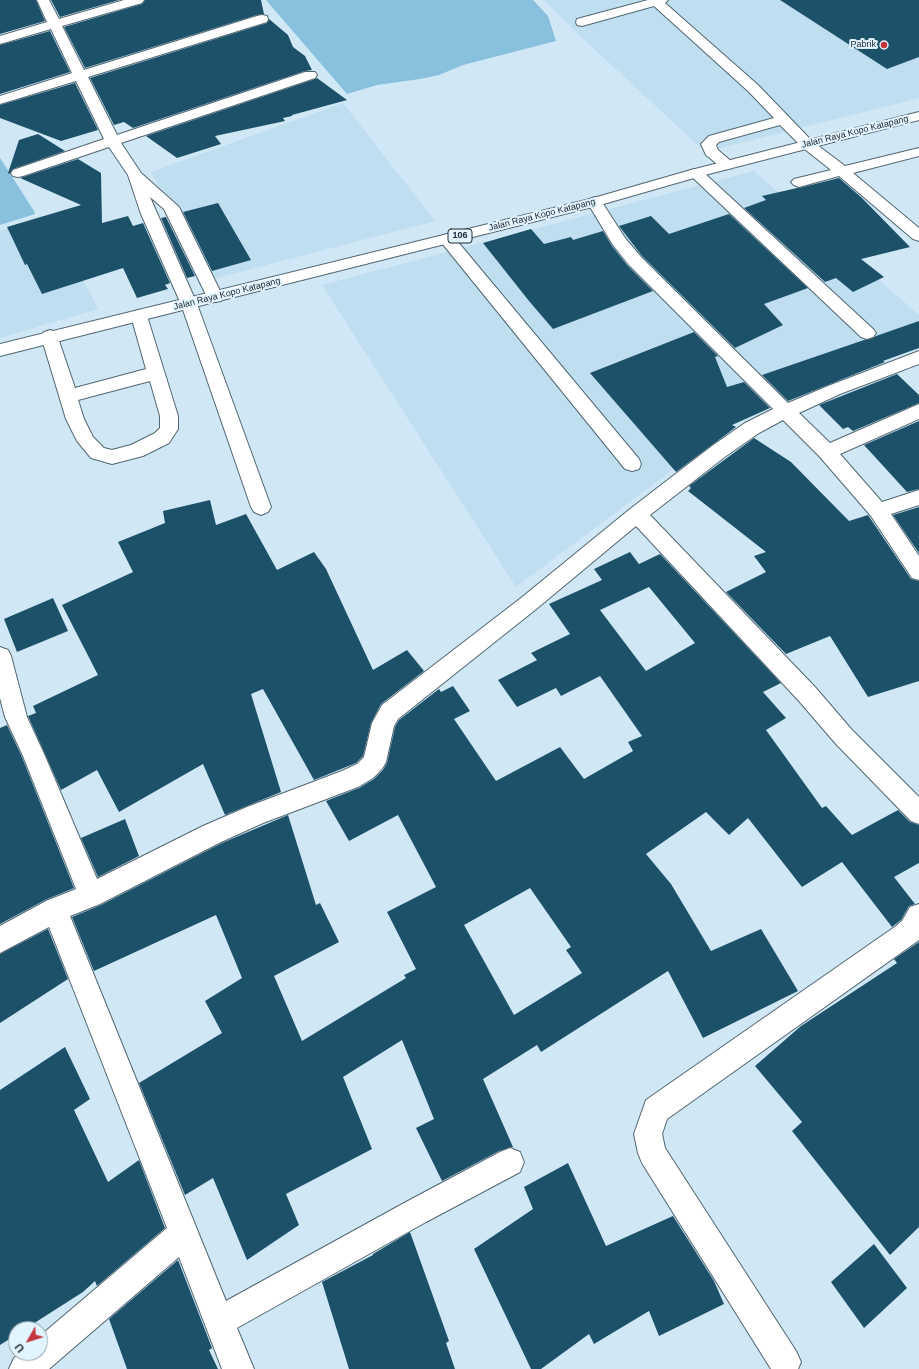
<!DOCTYPE html>
<html>
<head>
<meta charset="utf-8">
<style>
  body { margin:0 }
  #map { position:relative; width:919px; height:1369px; overflow:hidden; background:#d0e8f5; font-family:Helvetica,sans-serif }
  canvas { display:block }
  .north { position:absolute; left:8px; top:1321px; width:40px; height:40px; box-sizing:border-box; background:#e1f4ff; border:1px solid #95a4ac; border-radius:50%; rotate:231deg; font-size:11px; font-weight:700; line-height:16px; text-align:center; color:#222b30 }
  .north::after { content:''; display:block; margin:auto; width:14px; height:18px; background:#c3343b; clip-path:polygon(50% 0,100% 100%,50% 72%,0 100%) }
</style>
</head>
<body>
<div id="map">
<canvas width="919" height="1369"></canvas>
<div class="north">U</div>
</div>
<script>
const g = document.querySelector('canvas').getContext('2d');
g.lineJoin = 'round';
function paint(path, color) { g.fillStyle = color; g.fill(path, 'evenodd'); }
const poly = rows => new Path2D(rows.map(r => 'M' + r).join(''));
function stroke(path, color, width, dash) { g.strokeStyle = color; g.lineWidth = width; g.lineCap = dash ? 'butt' : 'round'; g.setLineDash(dash || []); g.stroke(path); }
function drawText(font, color, halo, rows, align = 'center') {
  g.font = font + ' Helvetica,sans-serif'; g.lineWidth = 4; g.setLineDash([]); g.textBaseline = 'middle'; g.strokeStyle = halo; g.fillStyle = color; for (const [text, x, y, turn = 0] of rows) {
    g.save(); g.translate(x, y); g.rotate((+turn || 0) * Math.PI / 180); g.textAlign = isNaN(turn) ? turn : align; if (halo) g.strokeText(text, 0, 0); g.fillText(text, 0, 0); g.restore();
  }
}
paint(poly([
  [544,0,919,0,919,98,705,152,576,32],
  [343,103,435,221,213,279,151,172],
  [754,171,919,315,919,342,742,418,516,587,322,285],
  [51,217,98,309,0,338,0,231]
]), '#bfdef0');
paint(poly([
  [266,0,533,0,548,16,556,41,463,65,439,75,420,79,377,85,347,94],
  [0,158,34,211,35,214,0,225]
]), '#88c0de');
paint(poly([
  [0,0,36,0,45,21,0,34],
  [51,0,119,0,60,17],
  [145,0,261,0,264,14,257,15,85,68,64,27,142,4],
  [780,0,919,0,919,57,887,69],
  [269,19,288,35,293,47,305,56,312,70,305,71,133,128,124,122,114,125,90,78,267,23],
  [50,31,70,72,0,94,0,45],
  [317,78,347,100,292,115,292,116,283,118,285,121,215,136,221,144,177,158,146,136,315,79],
  [75,83,98,130,61,141,0,118,0,105],
  [38,134,65,151,13,169,10,174,8,173,19,140],
  [78,159,101,173,102,223,128,216,133,226,143,223,170,283,165,285,168,289,137,298,123,268,42,294,27,264,25,265,7,227,81,205,20,178],
  [839,178,862,198,910,247,861,259,884,277,853,292,836,278,825,282,744,208,766,200,762,196,797,188,799,188],
  [218,203,251,260,212,271,183,212],
  [729,214,808,288,764,304,783,325,735,348,642,256,619,226,651,216,669,234],
  [166,217,195,276,187,278,161,218],
  [531,229,544,244,571,237,573,240,603,231,612,246,628,266,653,291,553,329,529,301,483,243],
  [919,321,919,348,883,361,885,362,788,401,762,375,864,340,873,338,876,336],
  [694,332,718,356,715,357,727,387,744,382,770,408,732,425,736,427,676,472,590,373],
  [897,374,919,395,919,403,853,431,848,427,843,429,819,405],
  [919,421,919,489,907,492,864,445],
  [754,438,791,462,849,521,868,515,911,579,919,581,919,681,868,697,830,636,786,654,726,592,766,572,754,556,766,552,688,491,691,488,689,486],
  [210,500,216,525,246,514,277,570,314,552,326,569,373,670,407,650,424,671,381,704,371,723,363,756,356,763,314,780,263,689,251,694,281,792,225,815,203,764,119,812,97,770,61,790,28,716,36,713,33,706,98,675,62,605,133,572,118,542,165,523,163,511],
  [919,507,919,553,893,515],
  [630,552,639,564,660,554,781,683,763,692,786,718,766,730,822,808,826,806,852,835,898,810,910,822,919,825,919,863,894,877,915,904,909,906,901,920,892,927,842,862,802,887,748,818,729,835,706,812,646,854,671,884,711,951,761,929,798,991,703,1038,668,971,541,1052,537,1045,483,1079,513,1147,499,1151,442,1181,416,1128,434,1119,402,1040,343,1077,372,1149,286,1194,299,1225,247,1260,213,1178,185,1195,139,1083,222,1033,205,1001,242,978,216,915,94,971,72,917,101,905,222,843,288,815,316,905,320,903,339,942,274,976,302,1041,406,978,404,975,416,969,387,912,436,887,398,815,349,841,326,801,359,788,374,779,383,770,387,763,395,727,399,720,439,689,441,692,453,686,470,711,454,719,496,781,560,747,584,779,633,751,628,742,642,736,600,676,561,696,556,688,517,707,498,680,537,660,531,653,570,634,549,604,602,580,594,569],
  [649,587,695,643,646,671,600,610],
  [530,888,571,947,566,950,582,973,514,1015,464,925],
  [53,598,68,631,17,652,4,619],
  [7,725,22,757,74,888,45,900,0,924,0,728],
  [125,819,139,856,98,877,81,838],
  [48,929,68,979,0,1023,0,954],
  [919,942,919,1227,890,1255,792,1131,802,1122,755,1066,801,1026,897,963,894,959],
  [65,1047,90,1099,74,1110,108,1182,139,1160,165,1228,97,1286,95,1281,83,1292,25,1329,16,1329,16,1335,0,1345,0,1090],
  [568,1163,606,1246,673,1216,714,1281,724,1304,659,1336,649,1311,594,1344,589,1334,541,1369,531,1369,474,1249,533,1209,524,1187],
  [410,1232,449,1341,446,1343,455,1369,349,1369,322,1282,373,1255,373,1254],
  [874,1244,907,1288,864,1328,831,1282],
  [178,1260,212,1348,209,1350,218,1369,127,1369,109,1319]
]), '#1d516a');
const minor = poly([
  [37,0,49,0,59,19,124,0,144,0,142,3,62,26,84,70,257,16,262,15,267,16,268,19,267,22,88,77,117,135,305,72,315,72,317,75,315,78,121,143,141,173,179,207,223,297,221,301,215,302,209,301,164,209,150,197,197,304,271,507,268,512,261,515,254,512,251,507,181,304,141,214,128,175,109,147,23,176,18,177,13,176,11,173,13,170,104,139,76,81,0,104,0,96,72,73,51,29,0,44,0,36,47,22,37,0],
  [648,0,668,0,665,3,758,85,812,141,845,166,919,148,919,156,853,173,919,228,919,241,913,239,839,176,799,187,794,185,791,182,794,179,831,170,802,147,780,125,719,142,716,145,718,150,732,162,734,165,732,168,727,169,722,168,706,155,701,144,709,136,774,118,748,91,654,6,582,26,577,25,576,22,577,19,648,0],
  [696,169,701,170,873,329,876,333,873,337,867,339,861,337,691,176,689,173,691,170,696,169],
  [595,197,600,199,625,238,641,257,788,403,828,386,919,351,919,364,840,394,799,413,830,443,919,404,919,419,840,454,882,502,919,490,919,505,891,514,919,556,919,580,912,578,871,516,820,457,783,420,759,433,726,456,650,515,815,687,852,730,919,797,919,824,911,821,836,744,799,701,636,526,535,610,398,719,394,726,386,762,382,769,373,778,358,787,263,823,221,842,100,904,70,916,226,1301,406,1202,500,1152,510,1148,520,1152,524,1162,520,1172,426,1222,237,1328,254,1369,222,1369,179,1257,49,1369,9,1369,14,1358,20,1353,40,1353,40,1336,167,1228,49,927,0,953,0,926,46,901,76,889,23,756,5,717,0,698,0,647,8,650,11,656,27,717,45,756,97,879,203,826,247,807,342,771,357,764,364,757,372,723,382,705,521,598,630,509,712,446,745,423,773,409,629,265,613,245,587,202,590,199,595,197],
  [447,234,453,236,639,459,641,464,639,469,632,471,625,469,441,242,439,239,441,236,447,234],
  [139,310,145,312,147,316,178,416,178,429,169,443,143,456,112,464,91,458,77,441,66,419,41,336,44,332,50,330,56,332,75,388,146,369,131,316,133,312,139,310],
  [150,381,160,416,160,428,155,433,131,445,112,450,104,448,93,437,84,419,78,400,150,381],
  [919,904,919,940,667,1119,662,1134,665,1148,796,1351,801,1362,798,1369,771,1369,642,1163,638,1153,634,1134,646,1100,896,926,902,921,910,907,919,904]
]);
const major = poly([
  [919,112,919,120,701,176,600,205,0,356,0,344,590,199,691,170,919,112]
]);
stroke(minor, '#516671', 2);
stroke(major, '#516671', 2);
paint(minor, '#fff');
paint(major, '#fff');
for (const [x, y, r, color] of [
  [884,45,4,"#c3343b"]
]) { const dot = new Path2D(); dot.arc(x, y, r, 0, 2 * Math.PI); g.fillStyle = color; g.fill(dot); stroke(dot, '#e1f4ff', 1.5); }
drawText('9px', '#222b30', '#e1f4ff', [
  ["Pabrik",876,45]
], 'right');
drawText('9px', '#222b30', '#e1f4ff', [
  ["Jalan Raya Kopo Katapang",855,132,-14],
  ["Jalan Raya Kopo Katapang",542,215,-14],
  ["Jalan Raya Kopo Katapang",227,294,-14]
]);
for (const [x, y, w] of [
  [460,236,24]
]) { const box = new Path2D(); box.roundRect(x - w / 2, y - 7, w, 14, 3); g.fillStyle = '#e1f4ff'; g.fill(box); stroke(box, '#222b30', 1); }
drawText('bold 9px', '#222b30', null, [
  ["106",460,236]
]);
</script>
</body>
</html>
